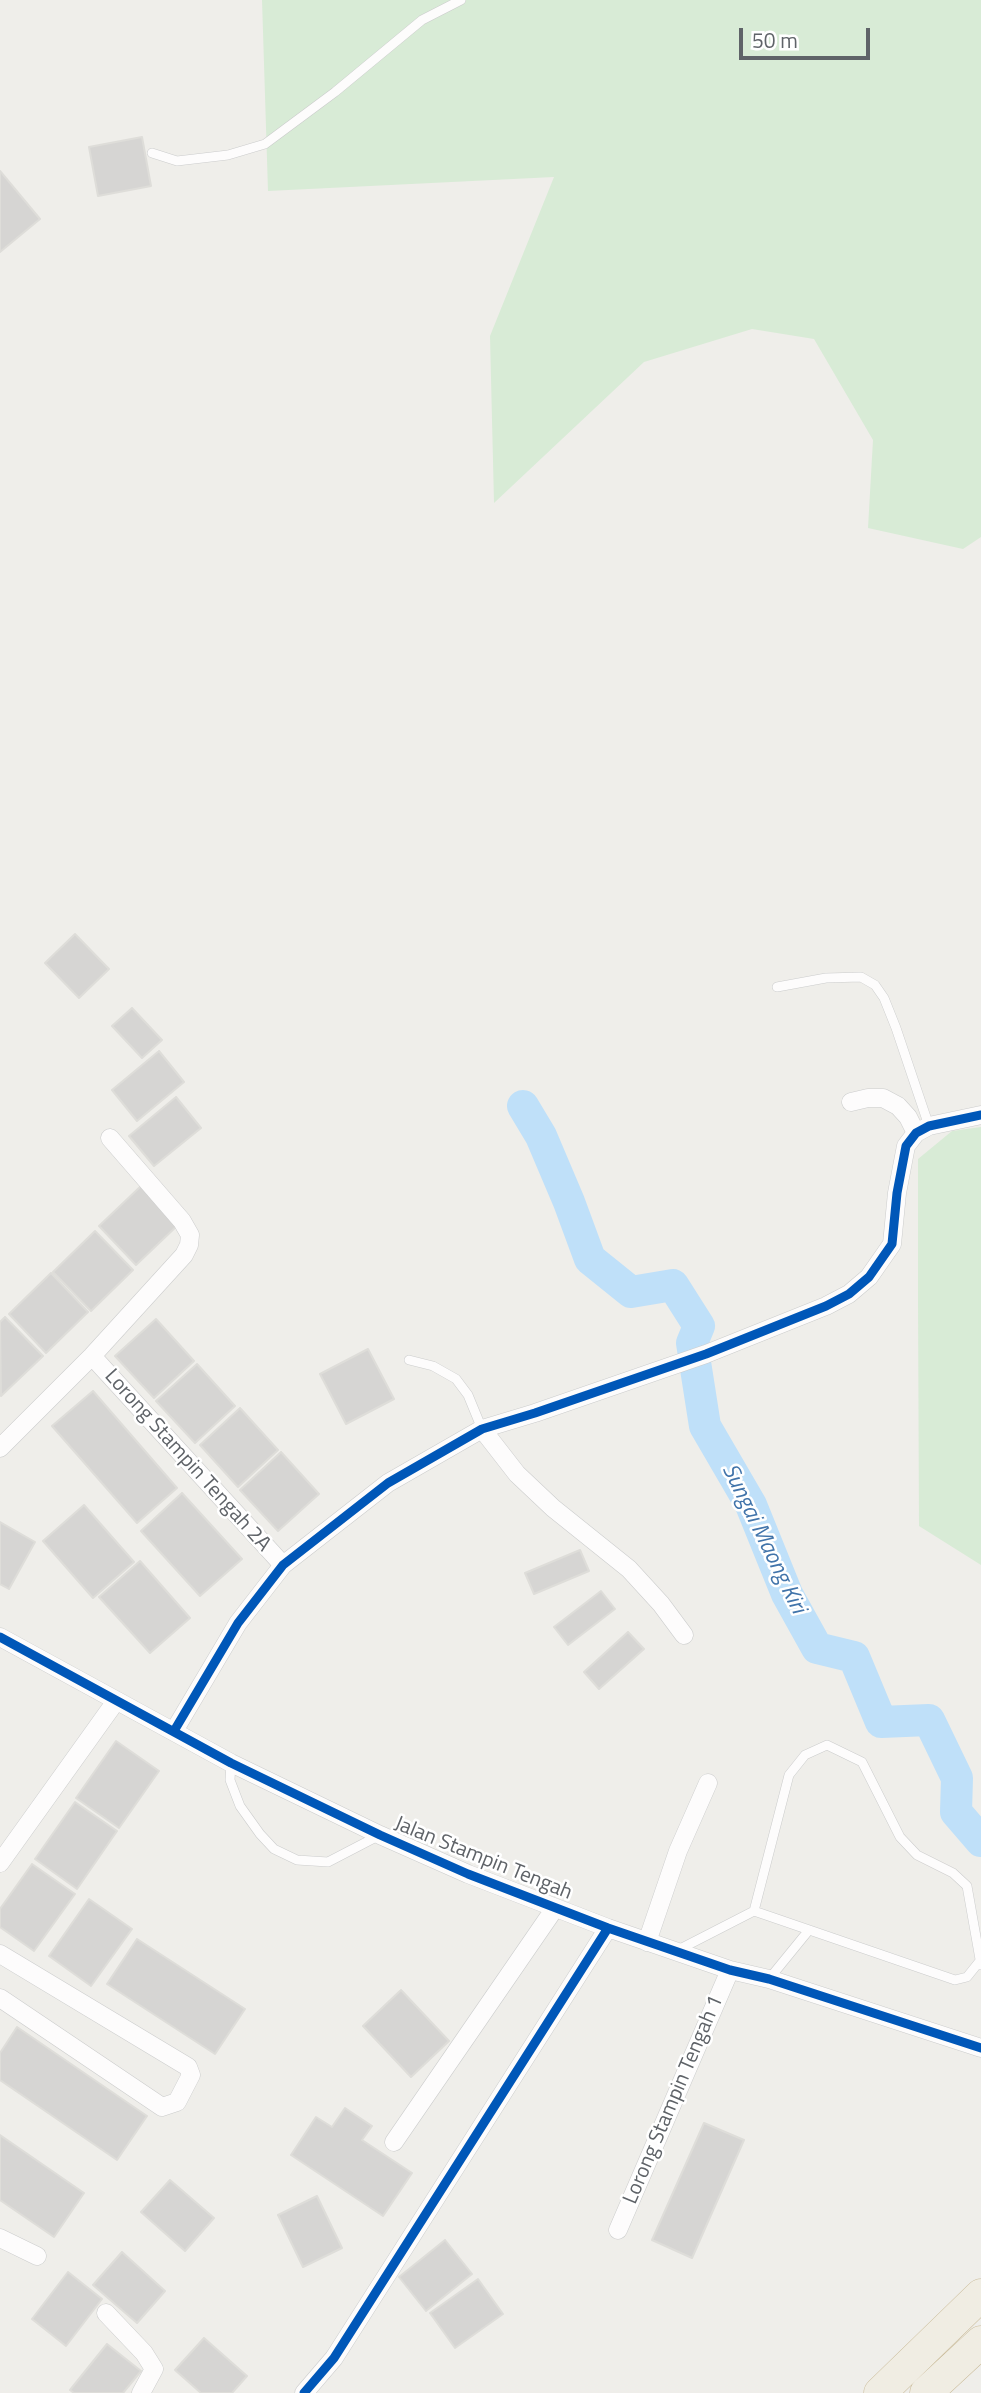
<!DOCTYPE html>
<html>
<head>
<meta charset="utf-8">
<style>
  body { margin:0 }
  #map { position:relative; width:981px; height:2393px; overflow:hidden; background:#efeeea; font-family:"Titillium Web",sans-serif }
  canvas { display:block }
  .scale { position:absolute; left:739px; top:28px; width:131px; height:32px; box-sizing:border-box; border:4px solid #5f6368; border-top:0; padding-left:9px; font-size:21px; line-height:24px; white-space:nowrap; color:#5f6368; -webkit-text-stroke:5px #fff; paint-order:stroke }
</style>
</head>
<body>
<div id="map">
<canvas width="981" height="2393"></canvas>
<div class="scale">50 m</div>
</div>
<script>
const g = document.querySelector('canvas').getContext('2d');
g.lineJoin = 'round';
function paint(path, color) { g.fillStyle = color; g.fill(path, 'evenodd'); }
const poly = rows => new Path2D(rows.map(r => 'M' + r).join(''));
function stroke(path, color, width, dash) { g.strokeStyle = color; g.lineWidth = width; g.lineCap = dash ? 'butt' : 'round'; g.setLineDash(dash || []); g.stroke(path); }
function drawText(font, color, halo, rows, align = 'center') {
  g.font = font + ' "Titillium Web",sans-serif'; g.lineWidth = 5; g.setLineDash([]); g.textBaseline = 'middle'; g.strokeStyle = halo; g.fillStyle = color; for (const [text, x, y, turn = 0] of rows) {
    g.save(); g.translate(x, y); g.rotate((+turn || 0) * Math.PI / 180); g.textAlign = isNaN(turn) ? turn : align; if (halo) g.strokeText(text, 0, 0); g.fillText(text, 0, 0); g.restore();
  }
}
paint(poly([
  [262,0,981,0,981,537,963,549,868,528,873,440,814,339,752,329,644,362,494,503,490,336,554,177,268,191],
  [981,1127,981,1565,919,1526,918,1302,918,1159,952,1131]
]), '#d8ebd6');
stroke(poly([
  [523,1106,541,1136,569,1202,590,1259,631,1292,673,1285,699,1326,692,1343,705,1426,751,1505,787,1594,817,1648,854,1657,881,1722,929,1720,957,1778,956,1812,981,1841]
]), '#bfe0f9', 32);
const building = poly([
  [142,137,151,186,98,196,89,147,142,137],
  [0,171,40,219,0,252,0,171],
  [75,934,109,969,79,998,45,963,75,934],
  [132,1008,162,1040,142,1058,112,1026,132,1008],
  [159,1051,184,1082,137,1121,112,1090,159,1051],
  [176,1097,201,1128,154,1166,129,1136,176,1097],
  [141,1186,179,1224,136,1265,99,1226,141,1186],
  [95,1231,133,1270,91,1311,53,1272,95,1231],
  [51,1273,88,1312,46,1353,9,1314,51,1273],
  [5,1317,43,1356,1,1396,0,1322,5,1317],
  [156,1319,194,1361,154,1398,115,1356,156,1319],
  [368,1349,394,1399,346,1424,320,1374,368,1349],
  [197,1364,235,1406,195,1443,156,1401,197,1364],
  [93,1391,177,1488,137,1523,52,1426,93,1391],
  [240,1408,278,1450,238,1487,200,1445,240,1408],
  [281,1452,319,1494,278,1531,240,1490,281,1452],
  [182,1493,242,1559,200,1596,141,1531,182,1493],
  [84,1505,134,1562,93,1598,43,1541,84,1505],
  [0,1522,35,1542,9,1589,0,1584,0,1522],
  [580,1550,589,1571,534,1594,525,1573,580,1550],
  [140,1561,190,1618,150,1653,99,1597,140,1561],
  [601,1591,615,1609,568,1645,554,1627,601,1591],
  [628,1632,644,1649,599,1689,584,1672,628,1632],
  [116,1741,159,1771,119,1828,76,1798,116,1741],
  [75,1802,117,1831,77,1889,35,1859,75,1802],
  [32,1864,75,1894,34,1951,0,1927,0,1909,32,1864],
  [89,1899,132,1929,91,1986,49,1956,89,1899],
  [137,1939,245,2009,215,2054,107,1984,137,1939],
  [401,1990,449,2041,411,2077,363,2026,401,1990],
  [17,2027,147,2116,117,2160,0,2080,0,2053,17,2027],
  [345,2108,372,2126,362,2140,412,2173,383,2216,291,2155,316,2117,332,2127,345,2108],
  [704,2123,744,2140,692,2258,652,2240,704,2123],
  [0,2135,84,2193,54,2237,0,2200,0,2135],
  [170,2180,214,2218,185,2251,141,2212,170,2180],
  [317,2196,342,2248,303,2267,278,2215,317,2196],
  [445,2240,472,2274,426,2311,399,2277,445,2240],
  [122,2252,165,2291,137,2323,93,2285,122,2252],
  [68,2272,102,2299,66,2346,32,2319,68,2272],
  [478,2279,503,2314,455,2348,430,2313,478,2279],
  [204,2338,247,2376,232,2393,201,2393,175,2370,204,2338],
  [107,2344,141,2371,123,2393,74,2393,70,2390,107,2344]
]);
paint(building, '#d6d5d3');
stroke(building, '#deddd9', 2);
const lane = poly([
  [152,153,177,161,228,155,265,144,335,92,422,20,461,0],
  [777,987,826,978,861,977,875,985,884,998,896,1028,929,1126],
  [409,1360,433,1366,456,1379,468,1395,482,1429],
  [231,1763,230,1780,240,1806,260,1834,274,1849,297,1860,328,1862,378,1836],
  [678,1950,754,1911],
  [979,1962,967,1977,955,1980,754,1911,789,1775,805,1755,827,1745,862,1762,900,1837,917,1855,953,1873,967,1886,981,1965],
  [769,1979,809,1930]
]);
const street = poly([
  [851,1102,868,1098,883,1098,898,1106,908,1117,916,1133],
  [92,1356,283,1565],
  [482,1429,517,1474,553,1508,629,1569,661,1604,684,1635],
  [0,1448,92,1356,184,1255,189,1245,190,1235,182,1221,110,1138],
  [0,1637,231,1763,380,1835,468,1874,608,1928,730,1970,769,1979,981,2048],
  [174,1731,238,1623,283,1565,388,1483,482,1429,535,1413,706,1354,826,1306,849,1294,869,1277,892,1244,897,1193,906,1146,916,1133,929,1126,981,1115],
  [0,1863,116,1701],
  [647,1942,678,1851,708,1783],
  [0,1954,188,2067,191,2075,177,2102,162,2107,0,1998],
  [394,2142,555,1908],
  [618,2230,730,1970],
  [0,2238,37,2256],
  [106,2313,144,2353,154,2369,141,2393],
  [304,2393,334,2358,608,1928]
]);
const highway = poly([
  [880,2393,981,2295],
  [926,2393,981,2342]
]);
stroke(lane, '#cbcccc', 10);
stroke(street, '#cbcccc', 19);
stroke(highway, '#c8b996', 33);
stroke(lane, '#fdfcfc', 9);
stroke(street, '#fdfcfc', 18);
stroke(highway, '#f0ede3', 32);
stroke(poly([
  [0,1637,231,1763,380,1835,468,1874,608,1928,730,1970,769,1979,981,2048],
  [174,1731,238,1623,283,1565,388,1483,482,1429,535,1413,706,1354,826,1306,849,1294,869,1277,892,1244,897,1193,906,1146,916,1133,929,1126,981,1115],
  [304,2393,334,2358,608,1928]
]), '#0057b8', 9);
drawText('21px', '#5f6368', '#fff', [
  ["Lorong Stampin Tengah 2A",187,1461,48],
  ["Jalan Stampin Tengah",483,1859,22],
  ["Lorong Stampin Tengah 1",674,2100,-67]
]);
drawText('italic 23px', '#4174aa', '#fff', [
  ["Sungai Maong Kiri",763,1539,64]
]);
</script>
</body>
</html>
